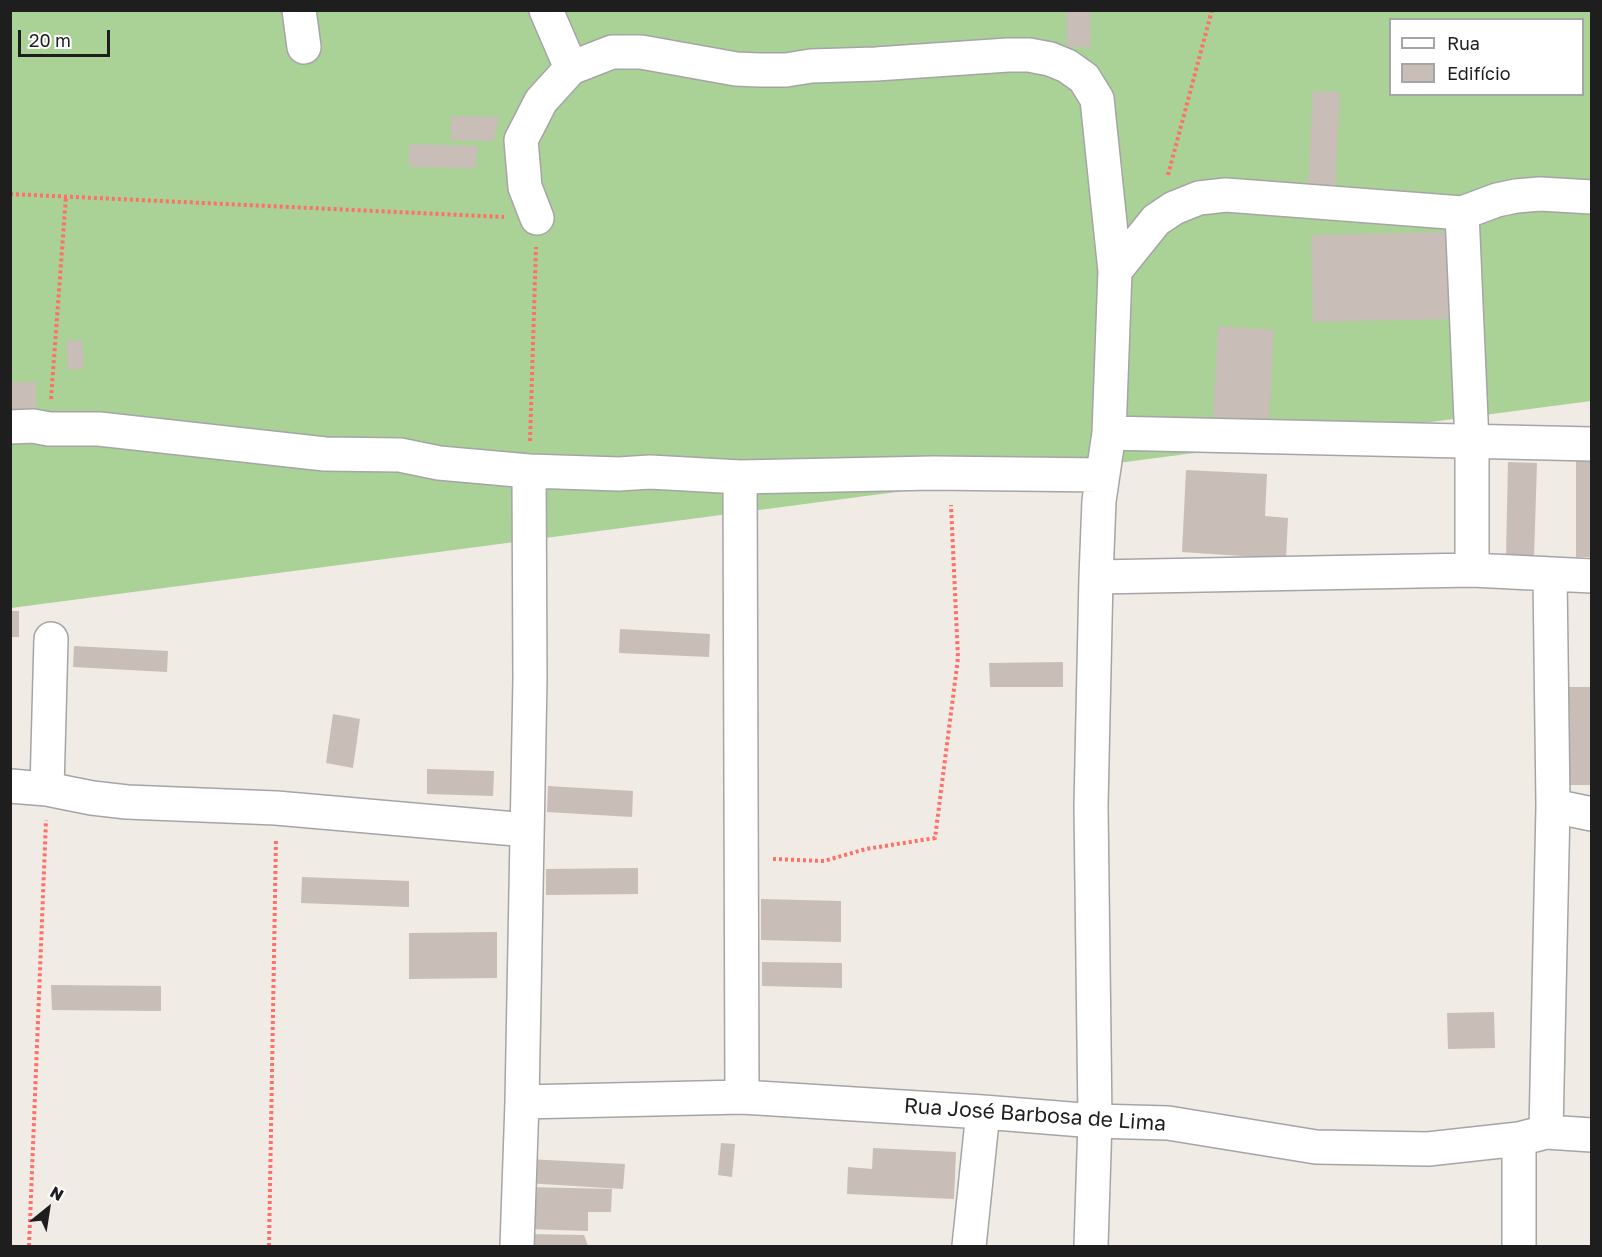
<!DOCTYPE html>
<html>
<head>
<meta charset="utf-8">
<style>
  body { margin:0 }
  #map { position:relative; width:1602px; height:1257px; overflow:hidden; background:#f0ebe4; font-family:"Golos Text",sans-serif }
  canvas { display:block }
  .frame { position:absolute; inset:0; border:12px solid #1e1e1e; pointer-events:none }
  .legend { position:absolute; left:1389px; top:18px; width:195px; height:78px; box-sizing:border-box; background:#fff; border:2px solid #a5a5a5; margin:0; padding:8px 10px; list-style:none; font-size:18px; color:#1e1e1e }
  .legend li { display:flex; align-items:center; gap:12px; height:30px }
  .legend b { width:30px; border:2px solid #a5a5a5 }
  .north { position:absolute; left:18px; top:1179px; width:60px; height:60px; -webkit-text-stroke:4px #fff; paint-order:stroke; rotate:30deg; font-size:16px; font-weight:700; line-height:24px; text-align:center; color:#1e1e1e }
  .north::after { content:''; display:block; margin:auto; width:21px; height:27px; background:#1e1e1e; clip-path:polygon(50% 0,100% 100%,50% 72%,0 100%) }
  .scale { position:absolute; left:18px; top:30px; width:92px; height:27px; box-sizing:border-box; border:3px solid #1e1e1e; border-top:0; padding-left:8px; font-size:18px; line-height:21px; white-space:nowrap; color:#1e1e1e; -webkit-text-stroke:4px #fff; paint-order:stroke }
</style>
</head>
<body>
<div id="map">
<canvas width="1602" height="1257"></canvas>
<div class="frame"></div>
<ul class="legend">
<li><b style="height:8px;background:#fff"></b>Rua</li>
<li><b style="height:16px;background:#c8bdb7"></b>Edifício</li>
</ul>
<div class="north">N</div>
<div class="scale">20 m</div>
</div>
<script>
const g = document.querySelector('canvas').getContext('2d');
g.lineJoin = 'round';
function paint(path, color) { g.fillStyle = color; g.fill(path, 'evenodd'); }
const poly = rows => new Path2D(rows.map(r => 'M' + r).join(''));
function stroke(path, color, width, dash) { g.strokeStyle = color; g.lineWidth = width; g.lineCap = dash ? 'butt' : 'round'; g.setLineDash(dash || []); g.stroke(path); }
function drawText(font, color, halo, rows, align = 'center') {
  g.font = font + ' "Golos Text",sans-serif'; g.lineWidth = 6; g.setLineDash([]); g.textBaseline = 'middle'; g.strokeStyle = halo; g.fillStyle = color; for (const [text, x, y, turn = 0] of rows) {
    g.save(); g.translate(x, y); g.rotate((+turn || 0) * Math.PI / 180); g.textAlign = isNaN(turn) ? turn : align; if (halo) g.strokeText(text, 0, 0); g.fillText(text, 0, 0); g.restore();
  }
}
paint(poly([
  [10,11,1591,11,1591,401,11,608],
  [1390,20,1582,20,1582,94,1390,94]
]), '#aad196');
paint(poly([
  [1066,10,1090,10,1091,47,1067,47],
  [1313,91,1340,92,1335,186,1308,185],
  [451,116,499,117,494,141,451,140],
  [409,144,477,146,476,168,409,167],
  [1446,232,1449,319,1313,322,1311,235],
  [1218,326,1274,330,1269,421,1213,417],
  [82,340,84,369,68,370,66,341],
  [10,382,36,382,36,409,10,409],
  [1576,461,1592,461,1592,557,1576,557],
  [1508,462,1537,463,1534,558,1506,557],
  [1186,470,1267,474,1265,516,1288,518,1286,559,1182,552],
  [10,611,19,611,19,637,10,637],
  [620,629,710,634,709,657,619,653],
  [74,646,168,651,167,672,73,667],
  [1063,662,1063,687,990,687,989,663],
  [1569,687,1592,687,1592,785,1568,785],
  [333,714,360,719,353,768,326,763],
  [427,769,494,771,493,796,427,794],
  [548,786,633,791,632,817,547,812],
  [638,868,638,894,546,895,546,869],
  [302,877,409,881,409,907,301,903],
  [761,899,841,901,841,942,761,940],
  [497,932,497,978,409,979,409,933],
  [762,962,842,963,842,988,762,986],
  [51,985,161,986,161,1011,52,1010],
  [1494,1012,1495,1048,1448,1049,1447,1013],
  [721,1143,735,1144,732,1177,718,1175],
  [873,1148,956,1152,954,1199,847,1194,848,1167,872,1169],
  [527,1159,625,1164,623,1189,526,1183],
  [527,1187,612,1189,611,1212,588,1212,588,1231,526,1229],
  [526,1234,584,1235,588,1246,526,1246]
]), '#c8bdb7');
const minor = poly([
  [299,10,304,47],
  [546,10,571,68],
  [1462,213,1472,442,1472,570],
  [537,218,525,187,521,140,541,101,571,68,612,52,641,52,736,69,759,70,786,70,811,66,876,64,1008,55,1029,55,1050,59,1067,66,1084,78,1097,99,1115,271,1109,433,1099,501,1096,577,1091,806,1095,1121,1091,1246],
  [1115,271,1156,220,1174,208,1199,198,1226,195,1462,213,1497,200,1516,196,1540,194,1592,197],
  [10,427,33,426,49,429,99,429,325,454,400,455,439,463,529,471,619,474,650,472,740,477,933,473,1102,475],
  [1109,433,1592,444],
  [740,477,742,1097],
  [1096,577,1472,570,1592,576],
  [10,786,47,789,92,798,127,802,276,808,527,830],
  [47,789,51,639],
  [1553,806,1592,814],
  [522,1102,742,1097,983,1112,1095,1121,1168,1123,1316,1147,1428,1149,1519,1139,1546,1132,1592,1135],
  [1546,1132,1553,806,1550,575],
  [1519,1139,1519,1246],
  [517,1246,522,1102,530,679,529,471],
  [969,1246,983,1112]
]);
stroke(minor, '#a5a5a5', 36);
stroke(poly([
  [1168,175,1212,10],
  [10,194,504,217],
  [51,399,66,196],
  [530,441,536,247],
  [773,859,824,861,866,849,935,838,958,658,951,505],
  [29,1246,46,820],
  [269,1246,276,838]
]), '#ff7066', 4, [3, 3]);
stroke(minor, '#fff', 33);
drawText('21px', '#1e1e1e', '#fff', [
  ["Rua José Barbosa de Lima",1035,1115,4]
]);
</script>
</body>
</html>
